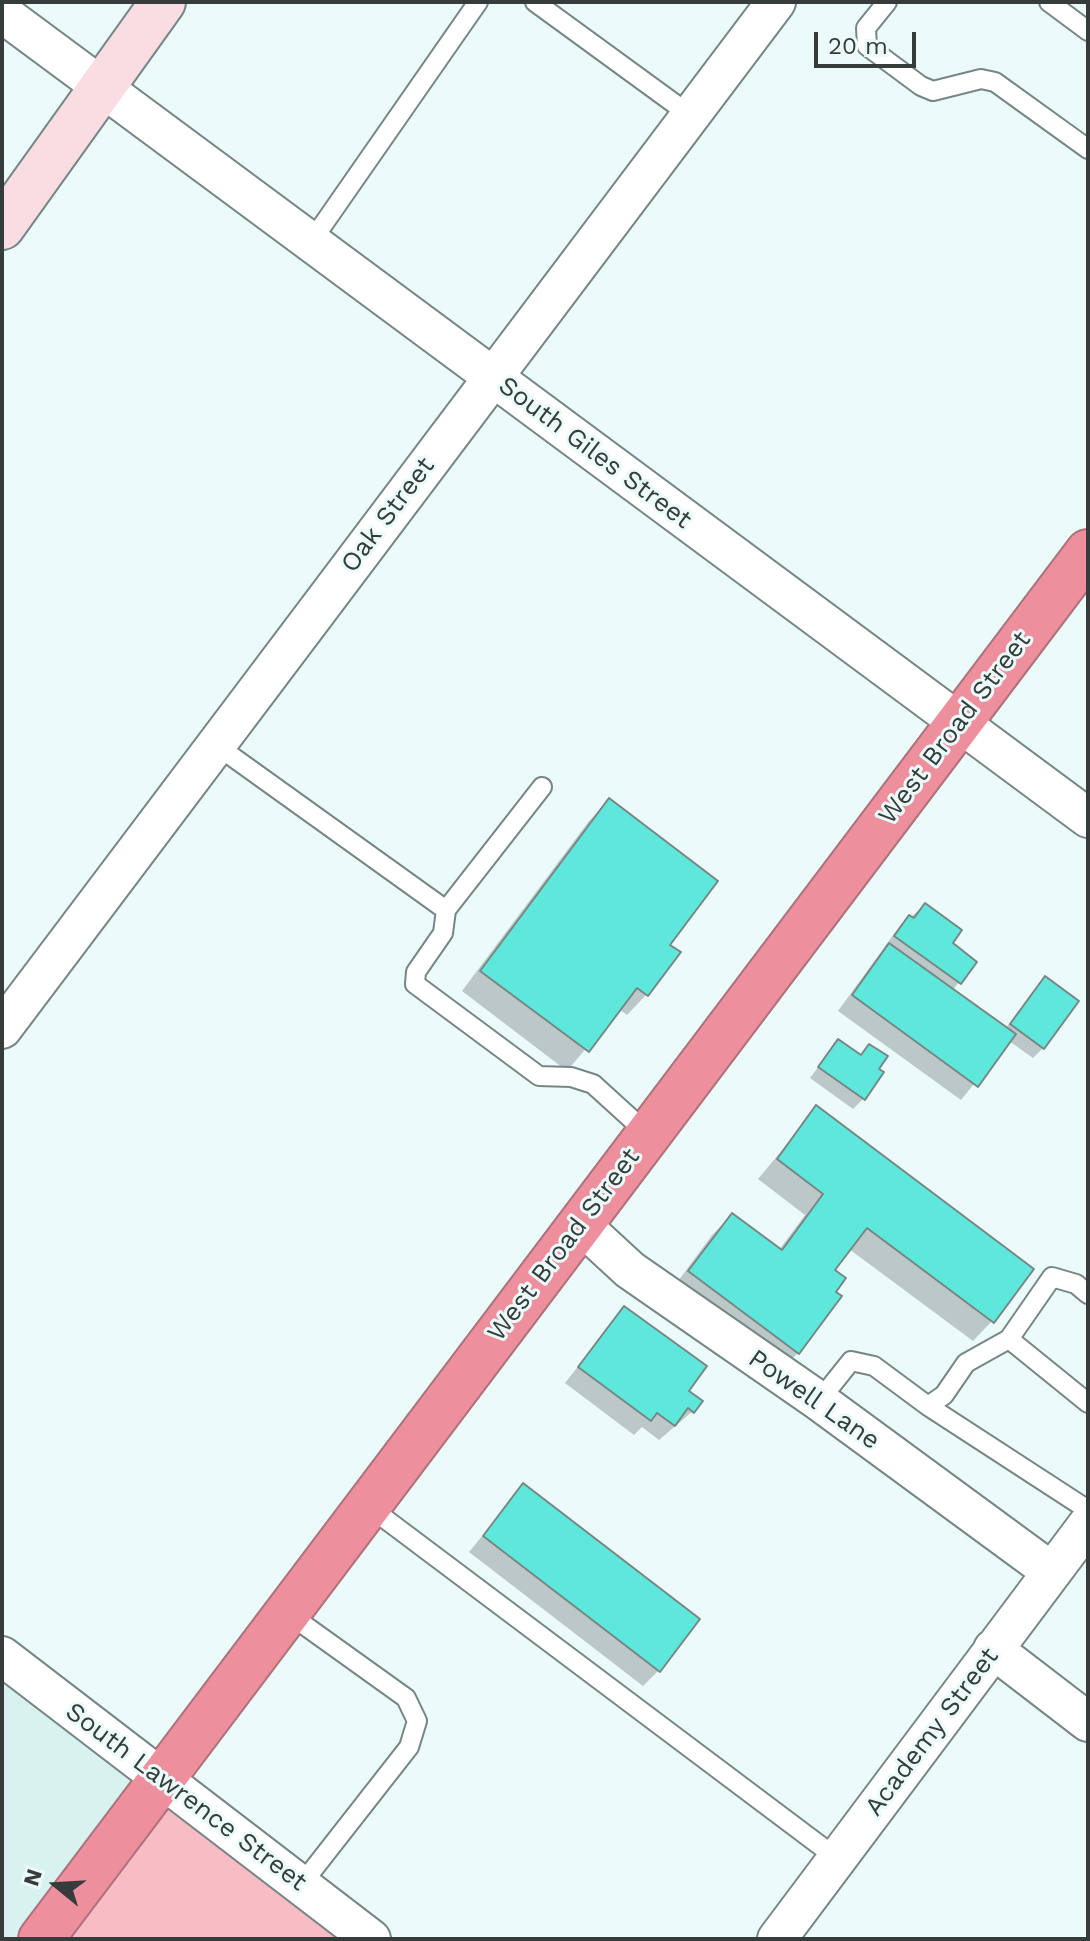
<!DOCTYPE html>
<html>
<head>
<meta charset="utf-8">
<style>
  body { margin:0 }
  #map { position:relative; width:1090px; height:1941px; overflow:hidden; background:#eafbf9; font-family:"Work Sans",sans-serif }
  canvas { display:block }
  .frame { position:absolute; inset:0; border:4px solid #353c3b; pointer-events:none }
  .north { position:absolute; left:16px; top:1845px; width:80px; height:80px; -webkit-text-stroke:6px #eafbf9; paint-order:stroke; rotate:288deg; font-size:22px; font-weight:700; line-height:32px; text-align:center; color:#353c3b }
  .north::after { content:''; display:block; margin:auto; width:28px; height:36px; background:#353c3b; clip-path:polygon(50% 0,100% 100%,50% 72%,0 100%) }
  .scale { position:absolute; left:814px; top:32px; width:102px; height:36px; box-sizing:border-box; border:4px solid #353c3b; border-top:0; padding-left:10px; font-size:24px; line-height:28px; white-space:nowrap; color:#353c3b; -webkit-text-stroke:6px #eafbf9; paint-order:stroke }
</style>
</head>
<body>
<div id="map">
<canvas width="1090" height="1941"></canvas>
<div class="frame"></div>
<div class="north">N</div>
<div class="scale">20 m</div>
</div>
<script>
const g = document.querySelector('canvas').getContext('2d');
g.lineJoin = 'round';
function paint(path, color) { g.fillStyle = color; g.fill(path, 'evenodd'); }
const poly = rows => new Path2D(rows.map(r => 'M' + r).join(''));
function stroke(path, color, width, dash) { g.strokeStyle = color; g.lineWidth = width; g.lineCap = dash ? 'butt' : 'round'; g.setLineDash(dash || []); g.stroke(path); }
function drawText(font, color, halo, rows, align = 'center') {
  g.font = font + ' "Work Sans",sans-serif'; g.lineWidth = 6; g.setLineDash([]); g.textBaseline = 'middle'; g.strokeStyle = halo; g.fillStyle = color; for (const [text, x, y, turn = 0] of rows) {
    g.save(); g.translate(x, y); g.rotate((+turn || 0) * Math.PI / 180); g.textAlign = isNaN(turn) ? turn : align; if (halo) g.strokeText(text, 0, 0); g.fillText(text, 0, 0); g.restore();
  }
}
paint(poly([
  [2,1663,161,1779,39,1939,2,1939]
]), '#d8f3ef');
paint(poly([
  [161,1779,371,1939,41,1939]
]), '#f8bcc4');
paint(poly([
  [609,801,667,945,678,953,646,995,627,1015,619,1009,567,1071,462,991,589,821],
  [925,905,950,944,974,962,952,991,1005,1029,1045,978,1043,1048,1033,1058,1009,1041,961,1100,838,1011,899,927],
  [838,1041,860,1056,869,1046,863,1099,853,1109,810,1078],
  [817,1108,992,1321,973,1341,849,1249,833,1270,798,1353,778,1373,670,1292,712,1235,732,1215,779,1250,805,1215,758,1179],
  [624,1308,687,1391,693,1411,659,1440,642,1427,634,1435,565,1383],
  [523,1486,658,1671,643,1686,469,1552]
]), '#0003');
const building = poly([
  [609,798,718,881,670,945,681,952,648,996,637,988,589,1052,480,971,609,798],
  [925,903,962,930,953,943,977,962,961,984,894,936,909,915,914,918,925,903],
  [889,943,1016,1034,978,1087,852,995,889,943],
  [1045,976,1079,1001,1044,1049,1010,1024,1045,976],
  [838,1039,861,1055,869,1044,888,1056,879,1069,884,1072,865,1100,818,1067,838,1039],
  [816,1105,1034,1269,994,1323,867,1228,835,1270,846,1278,836,1292,842,1296,799,1354,688,1271,732,1213,782,1250,823,1194,777,1159,816,1105],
  [624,1306,707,1366,689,1391,703,1401,694,1413,688,1408,675,1426,657,1413,651,1421,578,1367,624,1306],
  [523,1483,700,1619,660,1672,483,1536,523,1483]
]);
paint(building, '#5ee8dc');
stroke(building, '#778684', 2);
const lane = poly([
  [535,2,690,115],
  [887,2,866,28,867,46,921,86,933,91,981,79,995,82,1088,149],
  [1049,2,1088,31],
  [311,242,478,2],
  [216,745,446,910,443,933,416,972,415,984,539,1076,571,1077,593,1084,648,1134],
  [446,910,542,787],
  [1009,1339,1088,1403],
  [819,1401,851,1361,874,1366,928,1406,944,1395,966,1363,1009,1339,1052,1277,1076,1284,1088,1294],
  [928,1406,1088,1510],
  [368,1506,838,1859],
  [286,1612,406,1698,417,1721,409,1747,301,1885]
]);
const street = poly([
  [2,13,1088,818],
  [2,1029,776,2],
  [580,1224,630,1270,819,1401,1052,1572],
  [993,1649,1088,1722],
  [2,1656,371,1939],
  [777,1939,1088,1524]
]);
const secondary = poly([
  [2,227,163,2]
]);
const highway = poly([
  [41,1939,1088,552]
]);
stroke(lane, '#768684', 22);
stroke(street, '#768684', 42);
stroke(secondary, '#768684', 48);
stroke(highway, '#ad727b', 48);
stroke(lane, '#fff', 18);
stroke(street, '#fff', 38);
stroke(secondary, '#fadde2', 44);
stroke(highway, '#ee8f9e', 44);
drawText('26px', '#353c3b', '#eafbf9', [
  ["South Giles Street",595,453,37],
  ["Oak Street",388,515,-53],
  ["West Broad Street",955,728,-53],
  ["West Broad Street",564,1245,-53],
  ["Powell Lane",814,1400,35],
  ["Academy Street",932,1732,-53],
  ["South Lawrence Street",186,1797,37]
]);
</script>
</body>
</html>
